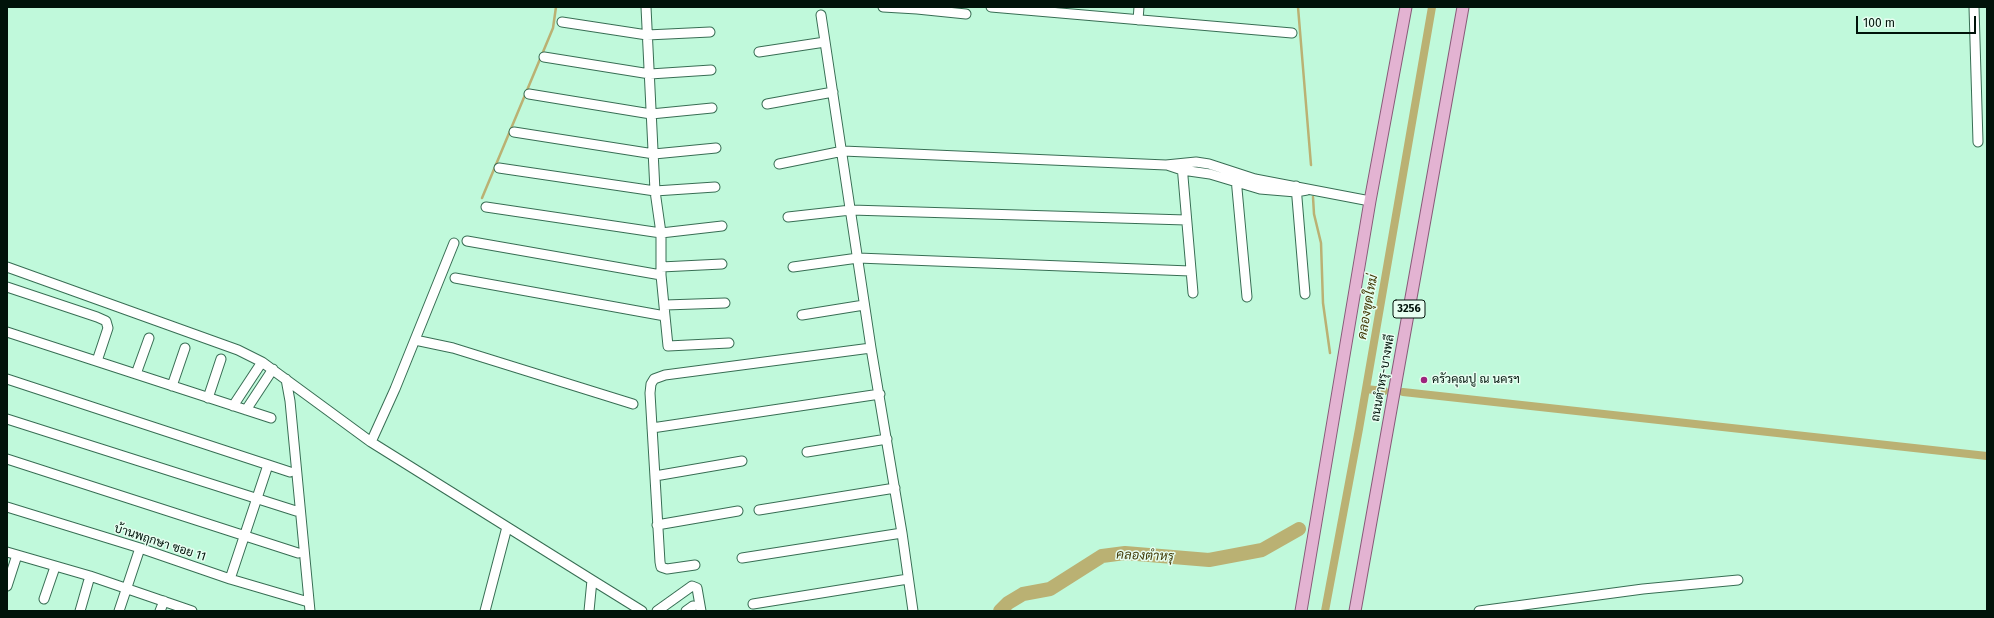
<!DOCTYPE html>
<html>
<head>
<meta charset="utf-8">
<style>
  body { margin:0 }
  #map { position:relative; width:1994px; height:618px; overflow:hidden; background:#c0f9db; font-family:"Fira Sans",sans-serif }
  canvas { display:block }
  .frame { position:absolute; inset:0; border:8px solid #01130a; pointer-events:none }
  .scale { position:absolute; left:1856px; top:16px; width:120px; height:18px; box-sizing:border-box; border:2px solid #01130a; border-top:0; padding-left:5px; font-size:12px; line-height:14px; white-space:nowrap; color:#01130a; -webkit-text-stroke:3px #e7fef1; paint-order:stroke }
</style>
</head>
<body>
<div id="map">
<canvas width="1994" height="618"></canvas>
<div class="frame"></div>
<div class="scale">100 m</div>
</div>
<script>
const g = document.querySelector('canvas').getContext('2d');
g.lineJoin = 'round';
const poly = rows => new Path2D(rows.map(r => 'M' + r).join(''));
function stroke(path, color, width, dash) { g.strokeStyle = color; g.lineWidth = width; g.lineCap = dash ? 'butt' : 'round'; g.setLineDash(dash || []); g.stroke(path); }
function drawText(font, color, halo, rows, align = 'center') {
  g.font = font + ' "Fira Sans",Sarabun,sans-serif'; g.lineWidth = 3; g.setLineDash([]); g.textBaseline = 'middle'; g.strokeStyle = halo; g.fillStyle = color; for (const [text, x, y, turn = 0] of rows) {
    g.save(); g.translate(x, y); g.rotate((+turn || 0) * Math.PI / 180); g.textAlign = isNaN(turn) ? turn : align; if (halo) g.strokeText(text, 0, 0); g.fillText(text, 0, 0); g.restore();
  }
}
stroke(poly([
  [1298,7,1311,165],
  [1313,197,1314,214,1321,243,1323,303,1330,353],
  [482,198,553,28,556,7]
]), '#bab173', 2.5);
stroke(poly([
  [1366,389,1384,391],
  [1403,392,1987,456],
  [1325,611,1359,429,1432,7]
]), '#bab173', 8);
stroke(poly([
  [1000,611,1008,603,1023,594,1050,589,1102,556,1125,553,1209,560,1262,550,1299,529]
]), '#bab173', 14);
const minor = poly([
  [883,7,917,9,917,7],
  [991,7,1292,33],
  [1974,7,1978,142],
  [917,9,966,14],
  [821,15,871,348,902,533,913,611],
  [1138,20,1139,7],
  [562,22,647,35,710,32],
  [759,52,825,42],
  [544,57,650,74,711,70],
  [529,94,651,114,712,108],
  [767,104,833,92],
  [514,132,654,154,716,148],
  [779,164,843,151,1166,165,1196,162,1209,164,1255,179,1370,201],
  [1167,165,1182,170,1210,174,1260,189,1296,192,1307,190],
  [1182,165,1193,293],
  [499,168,655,191,715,187],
  [1236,178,1247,297],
  [1296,186,1305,294],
  [486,207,661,233,722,226],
  [788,217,851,210,1186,220],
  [467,241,661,275],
  [7,267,238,350,262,362,371,442,592,580,589,611],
  [661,267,722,264],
  [793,267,858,258,1190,271],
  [455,278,665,316,661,275,661,233,655,191,646,7],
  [7,287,97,317,106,321,108,328,97,361],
  [665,305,725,303],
  [802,315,864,305],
  [665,316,668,346,729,343],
  [7,332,271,418],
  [415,340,453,348,633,404],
  [136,374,149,338],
  [7,379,290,472],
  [286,379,290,401,310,611],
  [172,386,185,348],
  [208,398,221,359],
  [233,406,262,362],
  [246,410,273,369],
  [7,419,296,511],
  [652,428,880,394],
  [371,442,395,389,454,243],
  [807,452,887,439],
  [7,459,298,553],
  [655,476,742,461],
  [7,507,140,548,230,579,305,601],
  [759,510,895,488],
  [657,525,738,511],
  [7,552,90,576,192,611],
  [742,558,902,533],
  [695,565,667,569,661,567,660,562,650,393,651,384,654,379,665,375,871,348],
  [230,579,268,465],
  [592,580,642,611],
  [7,586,17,555],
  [44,599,55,567],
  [753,604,908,579],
  [80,611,90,576],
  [119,611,140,548],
  [160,611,164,601],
  [485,611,507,527],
  [657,611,692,586,697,588,701,611],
  [686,611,693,606],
  [1479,611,1643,589,1738,580]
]);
const major = poly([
  [1301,611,1370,201,1406,7],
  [1355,611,1463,7]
]);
stroke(minor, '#386e54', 11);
stroke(major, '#885a78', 13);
stroke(minor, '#fff', 9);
stroke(major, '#e3b3d2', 11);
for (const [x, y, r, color] of [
  [1424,380,4,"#9d247d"]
]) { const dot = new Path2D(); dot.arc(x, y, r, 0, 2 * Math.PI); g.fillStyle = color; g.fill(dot); stroke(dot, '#e7fef1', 1.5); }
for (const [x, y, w] of [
  [1409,309,32]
]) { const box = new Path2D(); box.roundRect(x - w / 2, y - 9, w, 18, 3); g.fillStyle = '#e7fef1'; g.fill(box); stroke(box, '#01130a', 1); }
drawText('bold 11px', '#01130a', null, [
  ["3256",1409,309]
]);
drawText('12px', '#01130a', '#e7fef1', [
  ["ถนนตำหรุ-บางพลี",1383,378,-80],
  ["บ้านพฤกษา ซอย 11",160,543,18]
]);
drawText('12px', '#01130a', '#e7fef1', [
  ["ครัวคุณปู ณ นครฯ",1432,380]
], 'left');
drawText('italic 13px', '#433c09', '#e7fef1', [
  ["คลองขุดใหม่",1368,307,-80],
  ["คลองตำหรุ",1145,556,2]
]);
</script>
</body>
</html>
